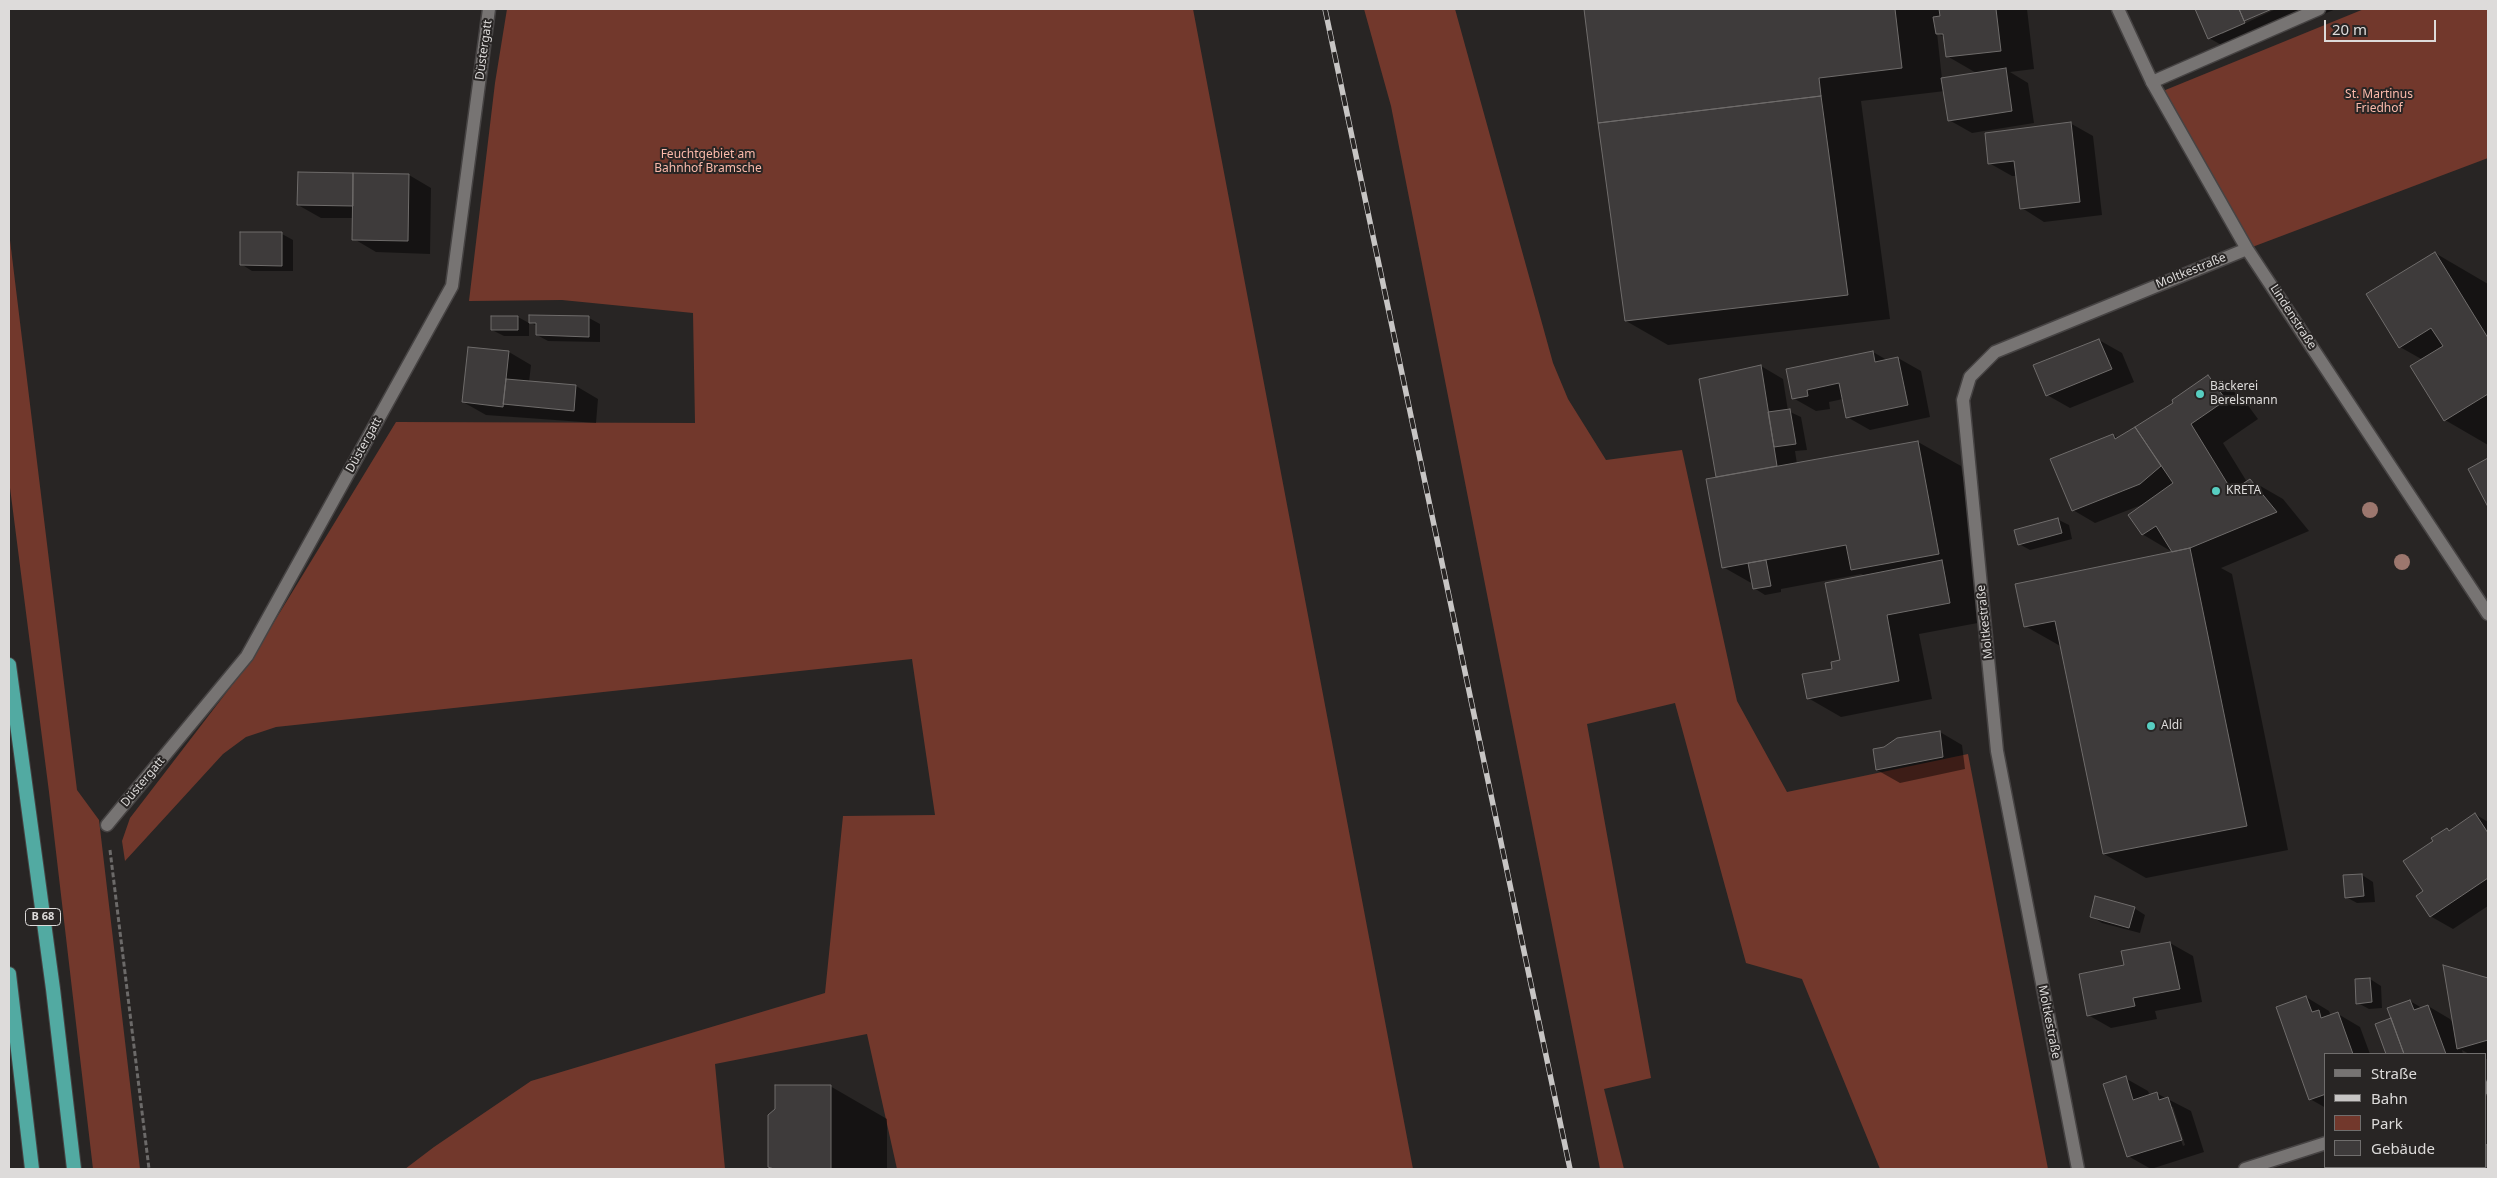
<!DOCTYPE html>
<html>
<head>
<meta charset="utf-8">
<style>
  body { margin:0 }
  #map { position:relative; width:2497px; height:1178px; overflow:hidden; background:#282524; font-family:"Noto Sans",sans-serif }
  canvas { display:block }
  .frame { position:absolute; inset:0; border:10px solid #dddbda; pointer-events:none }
  .legend { position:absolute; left:2324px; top:1053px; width:162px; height:115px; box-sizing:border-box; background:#282524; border:1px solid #706e6d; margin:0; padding:6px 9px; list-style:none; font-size:15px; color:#dddbda }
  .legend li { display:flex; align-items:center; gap:10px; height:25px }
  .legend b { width:25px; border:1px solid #706e6d }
  .scale { position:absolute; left:2324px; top:20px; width:112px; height:22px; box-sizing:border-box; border:2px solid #dddbda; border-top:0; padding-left:6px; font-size:15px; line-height:18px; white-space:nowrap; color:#dddbda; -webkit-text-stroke:4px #282524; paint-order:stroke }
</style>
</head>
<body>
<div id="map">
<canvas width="2497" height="1178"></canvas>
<div class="frame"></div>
<ul class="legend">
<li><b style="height:6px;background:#777473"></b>Straße</li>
<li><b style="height:6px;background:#c7c5c4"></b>Bahn</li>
<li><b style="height:14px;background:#72382c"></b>Park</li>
<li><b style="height:14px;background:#3e3b3b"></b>Gebäude</li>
</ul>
<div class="scale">20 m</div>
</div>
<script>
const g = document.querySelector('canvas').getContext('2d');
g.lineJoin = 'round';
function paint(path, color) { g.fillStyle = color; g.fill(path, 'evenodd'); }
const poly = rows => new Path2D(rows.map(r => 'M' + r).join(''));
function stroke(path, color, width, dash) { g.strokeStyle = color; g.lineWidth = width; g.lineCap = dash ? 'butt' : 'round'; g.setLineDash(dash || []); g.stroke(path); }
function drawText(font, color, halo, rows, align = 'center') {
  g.font = font + ' "Noto Sans",sans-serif'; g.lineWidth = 4; g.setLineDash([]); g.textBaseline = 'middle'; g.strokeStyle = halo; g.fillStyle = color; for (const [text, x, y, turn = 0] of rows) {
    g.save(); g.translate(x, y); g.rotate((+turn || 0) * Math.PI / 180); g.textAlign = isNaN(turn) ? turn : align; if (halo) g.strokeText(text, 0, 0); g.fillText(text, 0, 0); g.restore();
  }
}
paint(poly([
  [507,9,1193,9,1413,1169,897,1169,867,1034,715,1064,725,1169,405,1169,434,1147,531,1081,825,993,843,816,935,815,912,659,276,727,246,737,223,754,125,861,122,841,130,818,249,663,396,422,695,423,693,313,562,300,469,301,495,83],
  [1364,9,1455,9,1553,363,1568,399,1606,460,1682,450,1737,701,1787,792,1968,754,2048,1169,1880,1169,1802,979,1746,963,1675,703,1587,724,1651,1078,1604,1089,1624,1169,1600,1169,1391,106],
  [2364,9,2488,9,2488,158,2247,249,2158,93],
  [9,232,77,790,99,820,140,1169,93,1169,49,792,9,480]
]), '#72382c');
paint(poly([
  [1586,9,2027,9,2034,69,2010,72,2028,83,2034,123,1972,133,1949,120,1945,91,1861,101,1890,319,1668,345,1626,321],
  [1937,33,1945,38,1947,56,1978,74,1942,79],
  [2197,9,2270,9,2222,31,2222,34,2276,9,2336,9,2232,51,2209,38],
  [2070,123,2093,136,2102,215,2044,222,2022,208,2017,176,2012,176,1989,163],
  [409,175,431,188,430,254,376,252,354,239,354,218,321,218,298,205],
  [282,234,293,240,293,271,252,271,241,264],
  [2435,253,2488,284,2488,445,2445,420,2423,360,2400,347],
  [518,317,529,323,529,336,504,336,492,330],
  [589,318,600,324,600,342,548,341,537,335,537,326,531,323],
  [2099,340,2122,353,2134,382,2070,408,2047,395],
  [509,352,531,365,529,382,576,386,598,399,596,423,486,415,463,402],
  [1873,352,1887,360,1898,358,1921,371,1930,417,1870,430,1847,417,1843,399,1829,402,1830,409,1816,411,1793,398,1787,370],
  [1761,366,1783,379,1788,411,1801,417,1807,450,1795,451,1797,464,1918,442,1961,466,1981,578,1983,622,1919,634,1932,699,1841,717,1808,698,1841,661,1865,576,1861,574,1781,589,1781,592,1765,595,1754,588,1753,584,1723,567,1720,478,1717,476],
  [2208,377,2241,396,2258,419,2223,443,2247,482,2250,480,2283,499,2309,531,2221,568,2232,574,2288,850,2146,878,2104,854,2062,647,2025,626,2174,553,2142,534,2144,504,2095,523,2073,510,2113,435,2118,438,2135,428,2174,404],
  [2057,519,2069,525,2072,539,2030,550,2019,544],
  [1940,732,1962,745,1965,769,1900,783,1877,770],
  [2475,814,2488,822,2488,906,2453,929,2430,916,2425,892,2447,830,2450,832],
  [2362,875,2373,882,2375,902,2357,903,2346,897,2344,876],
  [2134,908,2145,915,2140,933,2102,923,2091,916],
  [2170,943,2193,956,2202,1002,2155,1011,2157,1019,2111,1028,2088,1015,2125,966],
  [2445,967,2488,979,2488,1059,2486,1059,2486,1054,2469,1054,2462,1050,2463,1054,2387,1054,2377,1024,2393,1019,2410,1001,2422,1008,2428,1006,2450,1019,2454,1025],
  [2370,979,2381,986,2382,1008,2369,1009,2358,1003],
  [2306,997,2329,1011,2331,1016,2338,1014,2360,1027,2370,1054,2326,1054,2326,1108,2310,1099],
  [2125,1078,2148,1091,2150,1096,2156,1093,2191,1111,2204,1152,2151,1169,2128,1156],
  [2170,1107,2173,1107,2185,1145,2183,1146],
  [830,1086,887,1119,887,1169,775,1169,769,1166],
  [2486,1146,2488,1146,2488,1169,2471,1169,2470,1167,2486,1167]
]), '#0007');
const building = poly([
  [1584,9,1895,9,1902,68,1819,78,1821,96,1598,123,1584,9],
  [1939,9,1996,9,2001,51,1946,57,1943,34,1936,34,1933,17,1940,16,1939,9],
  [2195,9,2239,9,2245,23,2208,39,2195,9],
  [2239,9,2272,9,2244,21,2239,9],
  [2006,68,2012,111,1948,121,1941,78,2006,68],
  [1821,96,1848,295,1625,321,1598,123,1821,96],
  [2071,122,2080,202,2020,209,2014,161,1988,164,1985,133,2071,122],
  [298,172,353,173,353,206,297,205,298,172],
  [353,173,409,174,408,241,352,240,353,173],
  [240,232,282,232,282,266,240,265,240,232],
  [2435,252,2488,338,2488,394,2444,421,2410,366,2443,346,2431,328,2399,348,2366,294,2435,252],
  [529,315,589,316,589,337,536,335,536,323,529,323,529,315],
  [491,316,518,316,518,330,491,330,491,316],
  [2099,339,2112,369,2046,396,2033,365,2099,339],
  [468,347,509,351,503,407,462,402,468,347],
  [1873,351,1875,362,1898,357,1908,405,1846,418,1839,383,1807,390,1808,396,1792,399,1786,369,1873,351],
  [1761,365,1777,466,1716,477,1699,379,1761,365],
  [2208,375,2226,400,2191,424,2232,491,2250,479,2277,512,2190,548,2172,552,2156,526,2142,535,2128,515,2173,483,2135,427,2173,403,2172,400,2208,375],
  [506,379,576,385,574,411,503,404,506,379],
  [1790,409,1796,444,1774,447,1768,412,1790,409],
  [2135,427,2161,466,2140,484,2072,511,2050,459,2113,434,2115,439,2135,427],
  [1918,441,1939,554,1851,570,1846,545,1722,568,1706,479,1918,441],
  [2488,458,2488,507,2468,469,2488,458],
  [2058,518,2062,533,2018,545,2014,530,2058,518],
  [2190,548,2247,826,2103,854,2055,621,2024,627,2015,584,2190,548],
  [1766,560,1771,586,1753,589,1748,563,1766,560],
  [1942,560,1950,603,1887,615,1899,681,1807,699,1802,674,1832,669,1831,662,1840,660,1825,583,1942,560],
  [1940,731,1943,757,1876,770,1873,749,1884,747,1897,738,1940,731],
  [2475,813,2488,833,2488,878,2430,917,2416,896,2423,891,2403,861,2433,841,2431,838,2447,828,2449,831,2475,813],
  [2362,874,2364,896,2345,898,2343,875,2362,874],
  [2095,896,2135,907,2129,928,2090,917,2095,896],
  [2170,942,2180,989,2133,998,2135,1006,2087,1016,2079,974,2124,965,2121,951,2170,942],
  [2443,965,2488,978,2488,1040,2457,1049,2443,965],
  [2370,978,2372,1002,2356,1004,2355,979,2370,978],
  [2306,996,2312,1012,2319,1010,2321,1018,2338,1012,2353,1054,2326,1054,2326,1094,2309,1100,2276,1007,2306,996],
  [2410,1000,2414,1010,2428,1005,2446,1054,2404,1054,2387,1008,2410,1000],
  [2391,1018,2404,1054,2386,1054,2375,1024,2391,1018],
  [2126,1076,2133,1100,2157,1092,2159,1100,2168,1097,2182,1140,2127,1157,2103,1084,2126,1076],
  [775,1085,831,1085,831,1169,774,1169,768,1167,768,1115,775,1109,775,1085],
  [2488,1144,2488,1169,2469,1169,2469,1167,2486,1167,2486,1145,2488,1144]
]);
paint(building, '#3e3b3b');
stroke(building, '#6f6c6b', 1);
const service = poly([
  [2152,82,2319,9]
]);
const minor = poly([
  [2118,9,2152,82,2247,249,2488,614],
  [107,825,247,656,452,286,489,9],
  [2486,1088,2488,1087],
  [2415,1167,2415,1169],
  [2078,1169,1997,751,1963,400,1970,377,1995,352,2247,249],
  [2245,1169,2326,1143]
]);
const trunk = poly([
  [9,665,53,989,74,1169],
  [9,974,32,1169]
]);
stroke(service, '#464343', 15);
stroke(minor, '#464343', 15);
stroke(trunk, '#464343', 16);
stroke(poly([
  [110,850,149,1169]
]), '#6c6a69', 3, [5, 2.5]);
stroke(service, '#777473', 12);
stroke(minor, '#777473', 12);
stroke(trunk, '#52aaa2', 14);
const rail = poly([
  [1325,9,1570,1169]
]);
stroke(rail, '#c7c5c4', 5.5);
stroke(rail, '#282524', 4, [11]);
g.fillStyle = '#9c776e';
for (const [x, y] of [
  [2370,510],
  [2402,562]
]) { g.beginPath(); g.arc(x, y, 8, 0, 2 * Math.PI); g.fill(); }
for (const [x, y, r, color] of [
  [2200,394,5,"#57cec1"],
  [2216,491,5,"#57cec1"],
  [2151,726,5,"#57cec1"]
]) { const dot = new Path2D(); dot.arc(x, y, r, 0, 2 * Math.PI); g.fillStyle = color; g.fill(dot); stroke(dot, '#282524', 2); }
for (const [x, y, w] of [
  [43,917,35]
]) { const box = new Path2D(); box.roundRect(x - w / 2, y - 8.5, w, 17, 4); g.fillStyle = '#282524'; g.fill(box); stroke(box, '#dddbda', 1); }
drawText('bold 11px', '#dddbda', null, [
  ["B 68",43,917]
]);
drawText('12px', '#dddbda', '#282524', [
  ["Düstergatt",484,50,-82],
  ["Moltkestraße",2191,271,-22],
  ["Lindenstraße",2293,317,57],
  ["Düstergatt",364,445,-61],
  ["Moltkestraße",1985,622,-96],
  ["Düstergatt",143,782,-50],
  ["Moltkestraße",2049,1022,79]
]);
drawText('12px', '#fbbaab', '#282524', [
  ["St. Martinus",2379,95],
  ["Friedhof",2379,109],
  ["Feuchtgebiet am",708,155],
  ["Bahnhof Bramsche",708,169]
]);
drawText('12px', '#dddbda', '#282524', [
  ["Bäckerei",2210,387],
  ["Berelsmann",2210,401],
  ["KRETA",2226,491],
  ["Aldi",2161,726]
], 'left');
</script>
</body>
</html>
